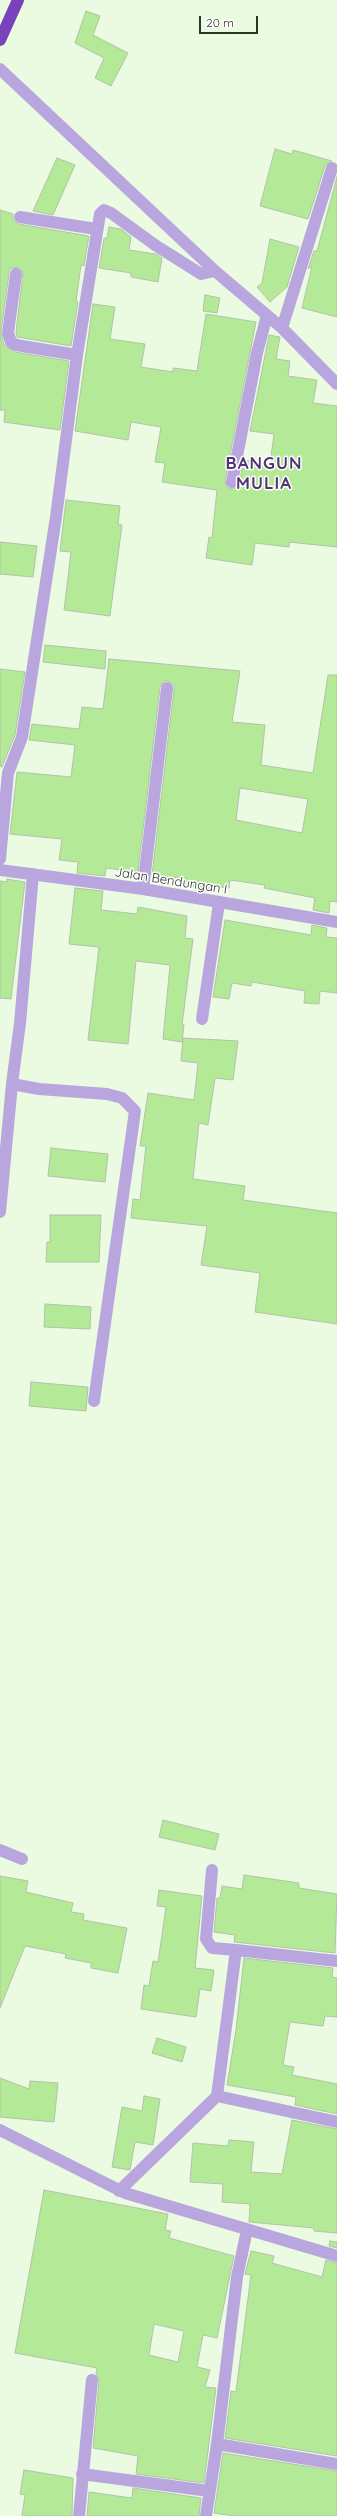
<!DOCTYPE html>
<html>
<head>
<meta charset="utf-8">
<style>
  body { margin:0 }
  #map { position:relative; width:337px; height:2516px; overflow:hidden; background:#eafbe1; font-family:Quicksand,sans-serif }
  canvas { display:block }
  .scale { position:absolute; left:199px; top:16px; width:59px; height:18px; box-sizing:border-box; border:2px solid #2d342a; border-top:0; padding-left:5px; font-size:12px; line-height:14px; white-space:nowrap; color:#2d342a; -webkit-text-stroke:3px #fff; paint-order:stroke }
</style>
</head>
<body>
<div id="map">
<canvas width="337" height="2516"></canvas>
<div class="scale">20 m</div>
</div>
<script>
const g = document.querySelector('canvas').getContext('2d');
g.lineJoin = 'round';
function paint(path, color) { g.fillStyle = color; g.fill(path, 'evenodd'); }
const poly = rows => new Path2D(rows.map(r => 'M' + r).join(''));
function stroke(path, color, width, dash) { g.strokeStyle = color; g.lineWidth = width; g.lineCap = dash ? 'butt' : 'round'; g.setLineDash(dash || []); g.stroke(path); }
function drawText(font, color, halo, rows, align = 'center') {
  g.font = font + ' Quicksand,sans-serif'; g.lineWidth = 3; g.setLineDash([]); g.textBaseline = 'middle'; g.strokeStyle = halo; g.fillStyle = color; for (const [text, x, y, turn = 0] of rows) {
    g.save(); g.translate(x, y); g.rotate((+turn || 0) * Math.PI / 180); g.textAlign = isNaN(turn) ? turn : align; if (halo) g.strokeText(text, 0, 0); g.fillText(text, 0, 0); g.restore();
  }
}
const building = poly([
  [86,11,100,16,93,35,128,53,111,86,95,78,104,58,75,43,86,11],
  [275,149,292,154,293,150,332,161,325,166,308,219,260,206,275,149],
  [57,158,75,165,53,215,33,211,57,158],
  [337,177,337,317,302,308,312,266,308,269,314,251,317,251,337,177],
  [0,210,13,214,13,220,19,224,89,236,84,266,81,265,76,301,78,302,71,346,17,337,16,332,23,272,17,267,10,269,9,273,1,332,4,345,15,352,69,361,60,430,4,422,5,410,0,410,0,210],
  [109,227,121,229,131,237,129,250,156,254,162,258,158,282,131,277,131,273,99,268,104,238,107,238,109,227],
  [270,239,299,247,287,287,270,302,257,287,262,283,270,239],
  [205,295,220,298,217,313,203,311,205,295],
  [93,304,115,307,110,339,145,344,141,367,173,372,173,368,197,371,206,314,256,322,225,481,227,487,231,489,239,484,244,460,270,464,274,434,250,431,269,335,280,337,276,359,290,361,288,376,317,380,313,403,337,406,337,547,289,542,289,547,255,543,252,565,206,558,209,537,212,538,217,490,162,482,165,463,155,462,161,427,131,422,128,440,75,431,93,304],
  [66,500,120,506,118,524,122,525,110,616,64,610,71,552,60,551,66,500],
  [0,542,37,546,33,577,0,574,0,542],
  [45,645,106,651,105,669,43,662,45,645],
  [109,659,240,671,232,722,265,725,261,765,313,773,328,675,337,675,337,902,330,901,329,913,313,910,315,898,264,888,265,885,230,880,229,888,211,886,211,889,184,886,184,879,152,875,174,689,174,685,168,681,164,681,160,687,138,872,106,868,105,876,77,873,78,862,59,860,62,839,10,834,17,772,71,777,75,745,29,740,32,724,79,729,82,707,103,709,109,659],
  [240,788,308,799,302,833,236,820,240,788],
  [0,669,25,672,15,735,2,767,0,766,0,669],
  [7,879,25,882,11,999,0,998,0,881,7,882,7,879],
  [75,888,103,891,101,910,137,914,138,907,187,916,185,938,193,939,182,1025,184,1025,182,1042,163,1039,170,965,136,961,128,1044,88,1040,99,947,69,944,75,888],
  [225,920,311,935,312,925,327,928,326,937,337,938,337,993,320,991,319,1004,304,1003,305,991,252,982,251,986,232,983,229,999,213,997,225,920],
  [183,1038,238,1041,233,1080,215,1078,208,1125,199,1123,193,1179,245,1186,243,1200,337,1213,337,1324,255,1312,260,1273,201,1265,207,1226,131,1218,133,1199,140,1200,146,1146,140,1146,148,1093,194,1100,198,1063,181,1061,183,1038],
  [51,1148,108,1154,105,1182,48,1176,51,1148],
  [50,1215,101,1215,99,1262,46,1262,47,1242,50,1242,50,1215],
  [45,1304,91,1307,90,1329,44,1327,45,1304],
  [31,1382,88,1387,86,1411,29,1406,31,1382],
  [163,1820,219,1834,215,1850,159,1837,163,1820],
  [244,1875,299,1883,299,1888,337,1894,335,1953,234,1942,235,1935,214,1932,217,1898,220,1898,222,1886,242,1889,244,1875],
  [0,1876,28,1881,26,1892,73,1903,71,1912,84,1914,83,1920,127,1928,118,1973,91,1968,91,1963,65,1958,66,1954,25,1946,0,2008,0,1876],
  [159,1890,202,1896,195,1968,214,1970,211,1991,200,1989,196,2017,141,2009,144,1985,149,1986,153,1961,158,1962,166,1907,157,1906,159,1890],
  [244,1958,333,1968,332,1977,337,1978,337,2017,325,2016,323,2026,290,2022,283,2065,294,2067,292,2075,337,2084,337,2114,295,2105,296,2097,227,2085,236,2030,244,1958],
  [157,2038,186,2047,182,2062,152,2053,157,2038],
  [0,2078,29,2089,30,2081,58,2083,54,2122,0,2117,0,2078],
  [144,2096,160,2099,153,2145,135,2142,130,2170,112,2167,122,2107,142,2111,144,2096],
  [292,2120,337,2129,337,2233,314,2231,314,2228,249,2222,250,2204,222,2202,223,2184,190,2182,193,2143,228,2146,229,2140,254,2142,251,2172,282,2174,292,2120],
  [44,2190,168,2214,165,2230,171,2231,169,2238,234,2256,217,2338,203,2335,197,2367,210,2370,205,2387,216,2388,204,2483,136,2474,138,2456,93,2448,99,2381,96,2374,97,2368,15,2353,44,2190],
  [154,2324,184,2331,178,2362,149,2355,154,2324],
  [330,2241,337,2242,337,2248,329,2246,330,2241],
  [251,2251,274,2256,272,2263,322,2277,326,2260,337,2263,337,2456,225,2438,231,2391,236,2392,251,2275,245,2274,251,2251],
  [223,2453,337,2471,337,2516,234,2516,214,2513,223,2453],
  [24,2470,73,2478,72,2516,22,2516,25,2495,20,2494,24,2470],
  [133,2488,201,2498,199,2516,87,2516,89,2492,132,2498,133,2488]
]);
paint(building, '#b4e997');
stroke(building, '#b2c2aa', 1);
stroke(poly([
  [0,69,215,271,282,328,337,384],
  [20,217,96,229],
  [16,274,8,333,11,342,16,345,77,355],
  [282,328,332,168],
  [232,482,257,353,267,315],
  [0,859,8,773,22,737,56,517,77,355,100,214,104,210,111,213,155,245,201,274,215,271],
  [0,870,143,889,337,922],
  [33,874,20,1023,12,1084,39,1089,107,1094,122,1098,135,1111,94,1401],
  [143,889,167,688],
  [202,1019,219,903],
  [0,1212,12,1084],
  [0,1850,22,1859],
  [212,1870,206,1939,212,1948,236,1950,217,2096],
  [236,1950,337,1961],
  [0,2130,125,2193,337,2256],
  [119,2191,217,2096,337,2122],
  [217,2444,337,2464],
  [82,2474,209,2491],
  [79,2516,92,2380],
  [206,2516,217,2444,237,2277,247,2230]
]), '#baa6de', 12);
stroke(poly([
  [0,40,18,0]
]), '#7a42ba', 12);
drawText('13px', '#2d342a', '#fff', [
  ["Jalan Bendungan I",171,881,9]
]);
g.letterSpacing = '1px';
drawText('bold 17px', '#503773', '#fff', [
  ["BANGUN",264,464],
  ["MULIA",264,484]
]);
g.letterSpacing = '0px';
</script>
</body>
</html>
